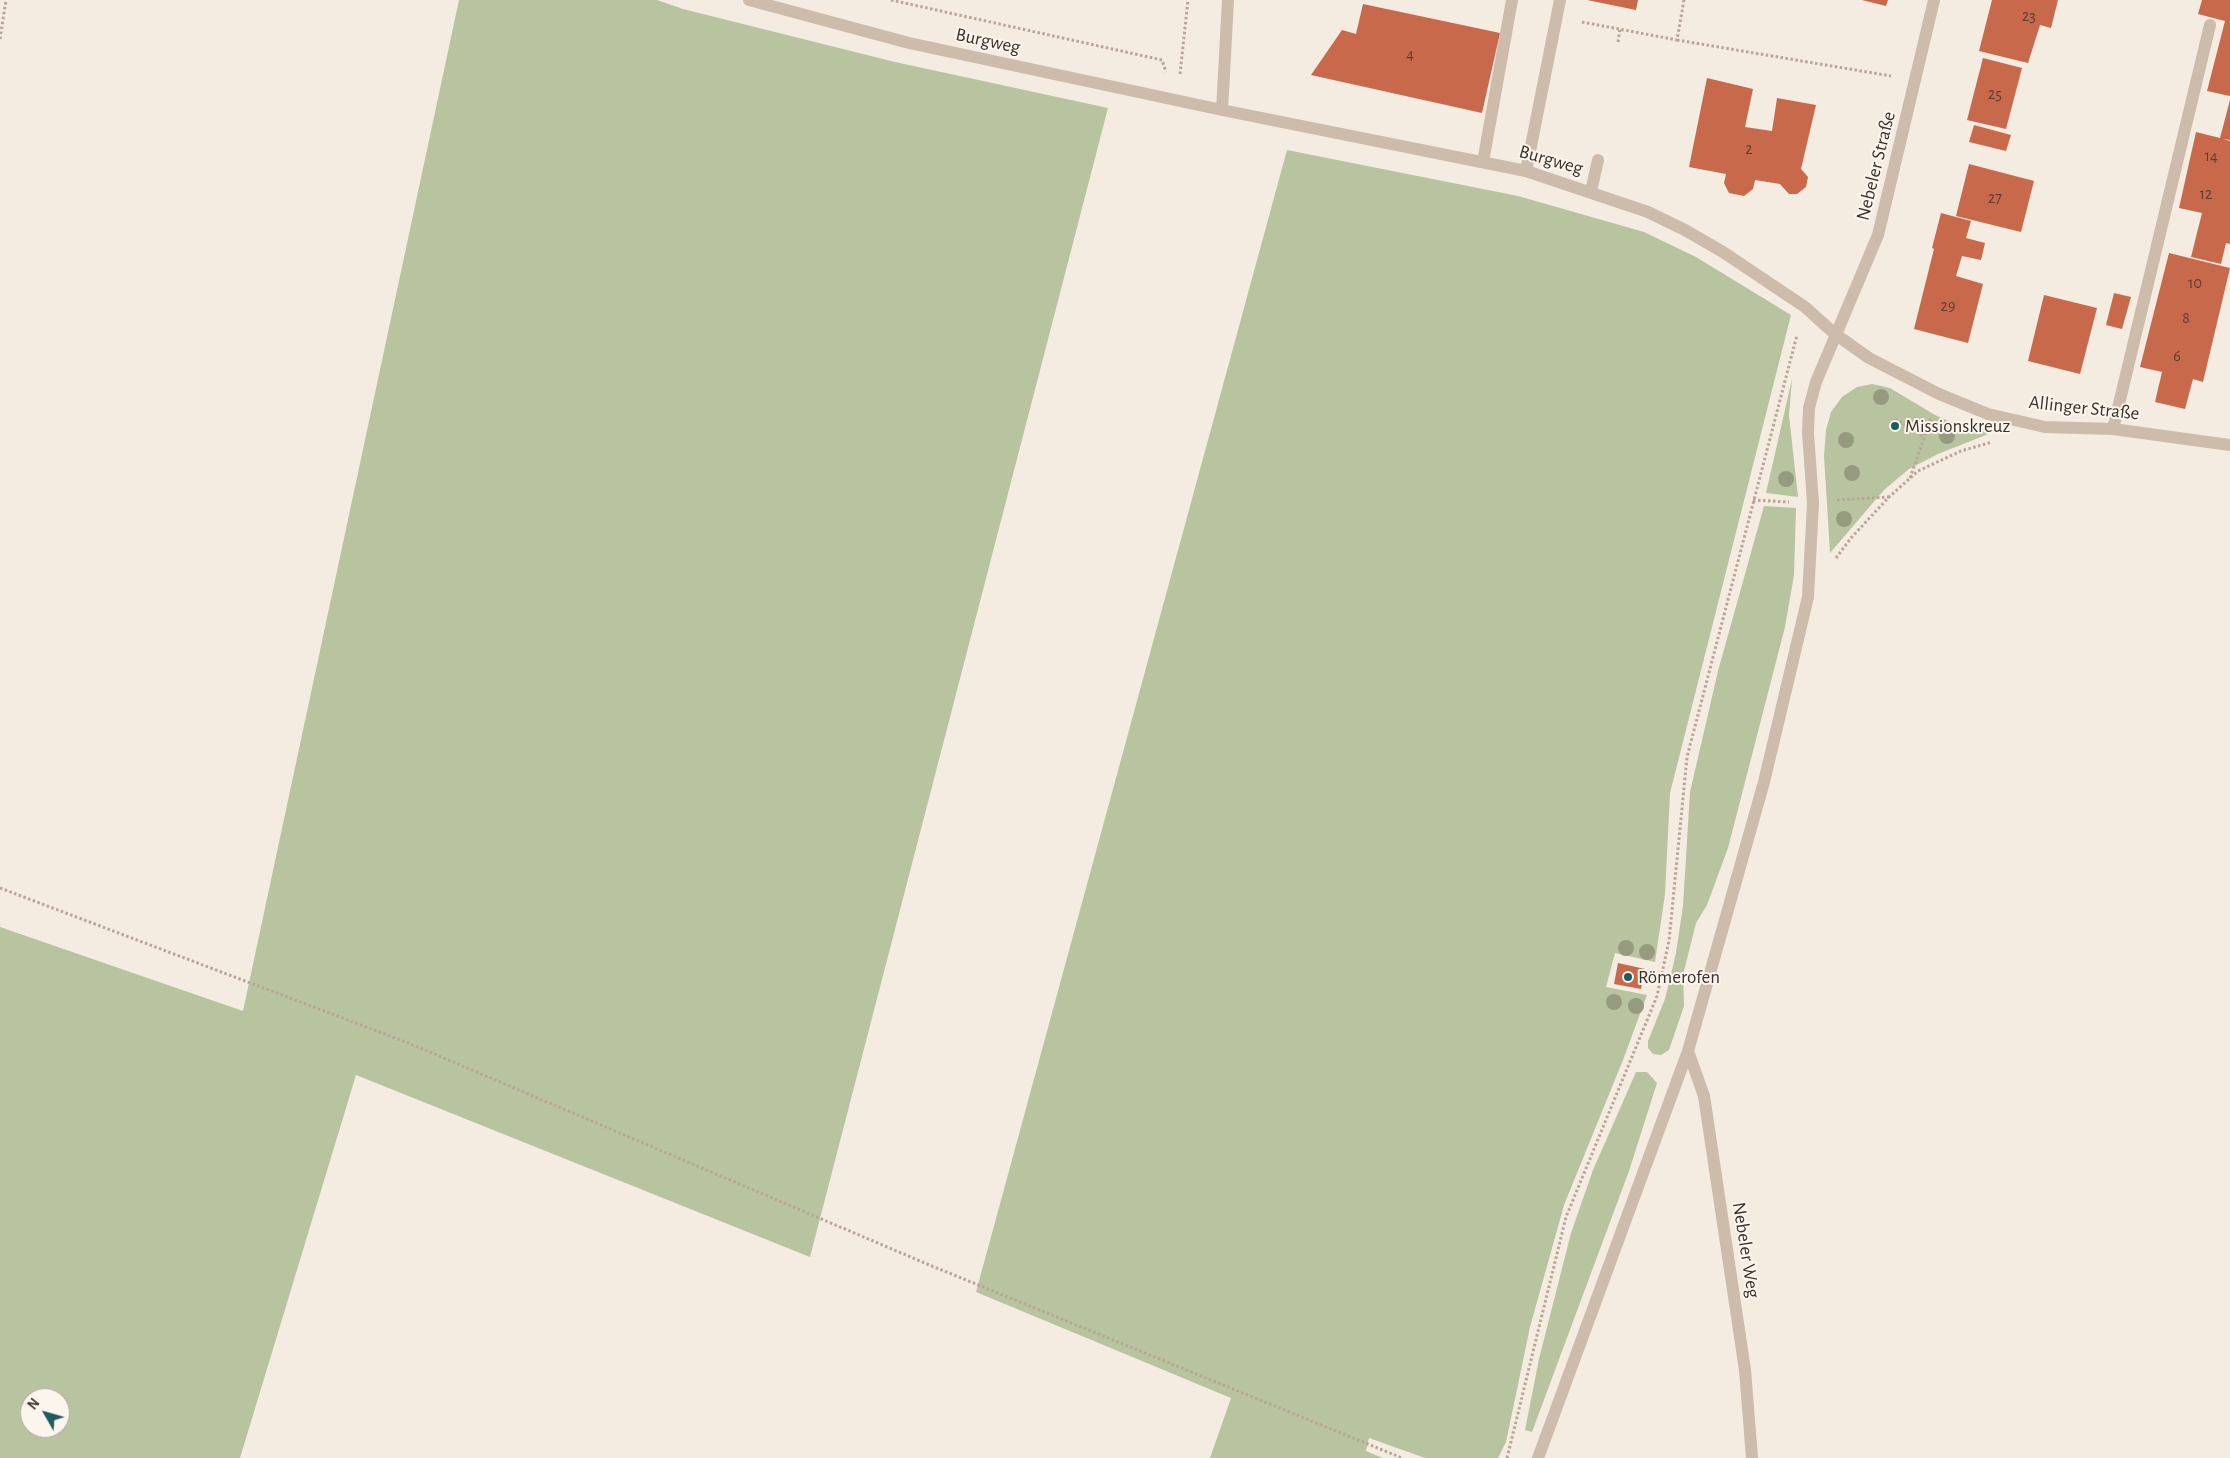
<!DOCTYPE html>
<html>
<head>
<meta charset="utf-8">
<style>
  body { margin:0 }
  #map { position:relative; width:2230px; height:1458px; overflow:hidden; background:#f4ebe1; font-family:"Alegreya Sans",sans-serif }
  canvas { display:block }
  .north { position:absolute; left:20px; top:1388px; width:50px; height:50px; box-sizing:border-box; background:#fbf5ee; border:1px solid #aea6a0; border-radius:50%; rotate:308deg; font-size:14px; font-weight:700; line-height:20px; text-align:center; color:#3b302b }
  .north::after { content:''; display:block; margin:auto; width:18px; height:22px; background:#1f5a5e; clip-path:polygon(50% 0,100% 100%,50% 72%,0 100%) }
</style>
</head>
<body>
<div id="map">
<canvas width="2230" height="1458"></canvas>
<div class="north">N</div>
</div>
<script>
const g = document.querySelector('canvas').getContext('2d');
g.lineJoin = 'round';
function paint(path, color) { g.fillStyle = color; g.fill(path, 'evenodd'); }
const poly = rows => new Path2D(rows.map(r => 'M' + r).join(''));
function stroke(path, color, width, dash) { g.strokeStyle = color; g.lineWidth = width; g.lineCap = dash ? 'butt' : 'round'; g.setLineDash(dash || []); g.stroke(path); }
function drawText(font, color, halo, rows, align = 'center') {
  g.font = font + ' "Alegreya Sans",sans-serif'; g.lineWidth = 4; g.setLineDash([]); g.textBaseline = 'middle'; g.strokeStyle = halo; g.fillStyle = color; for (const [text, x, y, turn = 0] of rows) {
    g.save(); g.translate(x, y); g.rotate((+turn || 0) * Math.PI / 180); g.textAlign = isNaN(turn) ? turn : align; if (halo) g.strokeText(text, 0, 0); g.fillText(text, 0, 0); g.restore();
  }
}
paint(poly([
  [459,0,657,0,683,9,895,62,1108,108,810,1257,356,1075,240,1458,0,1458,0,927,243,1011],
  [30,1398,60,1398,60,1428,30,1428],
  [1287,150,1518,196,1644,232,1696,257,1791,315,1670,793,1665,894,1655,962,1615,953,1606,987,1647,995,1623,1060,1564,1205,1530,1327,1506,1442,1498,1458,1425,1458,1369,1438,1366,1451,1383,1458,1210,1458,1231,1398,976,1292],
  [1792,379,1789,415,1798,497,1766,493],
  [1872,384,1890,388,1935,415,1962,427,1991,433,1938,454,1909,469,1884,490,1830,553,1824,456,1826,430,1831,412,1842,397,1857,387],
  [1764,506,1796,508,1794,575,1785,627,1728,848,1707,905,1696,923,1683,975,1684,1006,1669,1050,1661,1055,1653,1054,1648,1048,1648,1041,1665,999,1676,953,1683,906,1690,792,1718,671],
  [1636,1072,1647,1072,1657,1083,1629,1171,1532,1432,1525,1430,1539,1359,1571,1233,1593,1170]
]), '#b8c4a0');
paint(poly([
  [1587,0,1638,0,1636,10],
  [1862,0,1888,0,1886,6],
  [1992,0,2058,0,2051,28,2040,25,2028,63,1979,51],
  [2202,0,2230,0,2230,96,2207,91,2225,21,2198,14],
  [1363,4,1500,33,1482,113,1311,75,1342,30,1356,34],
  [1983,58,2022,68,2006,129,1967,120],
  [1707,78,1753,89,1745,127,1772,131,1777,98,1816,105,1801,169,1808,177,1806,187,1797,194,1789,194,1780,184,1755,180,1753,189,1744,196,1729,193,1724,183,1726,174,1689,167],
  [2230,100,2230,140,2223,139,2230,141,2230,244,2226,243,2221,264,2191,257,2202,213,2179,208,2196,132,2220,138],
  [1974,125,2011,135,2006,151,1969,142],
  [1969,164,2034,181,2021,232,1956,216],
  [1941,213,1971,221,1966,238,1985,243,1981,260,1962,256,1956,276,1983,284,1968,343,1914,329,1934,249,1932,248],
  [2169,253,2230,268,2203,382,2193,379,2185,409,2155,402,2162,372,2140,367],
  [2114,293,2131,297,2122,329,2106,325],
  [2044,295,2097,308,2080,374,2028,361],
  [1618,963,1645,969,1641,989,1614,984]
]), '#c8694b');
stroke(poly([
  [891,0,1162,60,1166,72],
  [1582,22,1677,40,1684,0],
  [0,39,6,0],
  [1677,40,1891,76],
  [1618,42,1620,29],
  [1180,74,1188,0],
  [1895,419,1924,437],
  [1910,478,1931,418],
  [1753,500,1789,502],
  [1837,500,1889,497],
  [1836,558,1851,538,1889,497,1918,471,1961,451,1992,442],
  [0,888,411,1044,927,1264,1402,1458],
  [1507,1458,1566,1217,1657,996,1669,941,1687,757,1797,335]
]), '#b9a596', 3, [2.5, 2.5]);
stroke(poly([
  [749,0,909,43,1222,110,1526,171,1648,212,1685,230,1723,252,1805,307,1835,334,1869,358,1939,394,1988,414,2045,427,2113,429,2230,445],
  [1222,110,1228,0],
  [1483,162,1512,0],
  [1526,171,1560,0],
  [1591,191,1598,160],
  [2113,429,2210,25],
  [1688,1051,1704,1096,1745,1370,1752,1458],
  [1538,1458,1688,1051,1764,782,1808,597,1813,503,1808,433,1809,408,1816,382,1878,235,1934,0]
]), '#cdbbac', 12);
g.fillStyle = '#969b7f';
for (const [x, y] of [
  [1881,397],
  [1947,436],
  [1846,440],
  [1852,473],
  [1786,479],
  [1844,519],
  [1626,948],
  [1647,952],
  [1614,1002],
  [1636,1006]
]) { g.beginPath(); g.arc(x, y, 8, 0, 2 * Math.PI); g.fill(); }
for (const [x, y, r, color] of [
  [1895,426,5,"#1f5a5e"],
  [1628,977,5,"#1f5a5e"]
]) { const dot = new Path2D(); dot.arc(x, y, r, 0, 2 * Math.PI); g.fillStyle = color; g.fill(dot); stroke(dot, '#fbf5ee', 2); }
drawText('16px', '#5e3e33', null, [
  ["23",2029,16],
  ["4",1410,54],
  ["25",1995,94],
  ["2",1749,149],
  ["14",2211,156],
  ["12",2206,194],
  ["27",1995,198],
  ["10",2195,283],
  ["29",1948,306],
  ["8",2186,318],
  ["6",2177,356]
]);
drawText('19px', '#3b302b', '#fbf5ee', [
  ["Burgweg",988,41,12],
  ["Burgweg",1551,160,16],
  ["Nebeler Straße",1876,166,-76],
  ["Allinger Straße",2084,408,6],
  ["Nebeler Weg",1746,1250,81]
]);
drawText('19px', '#3b302b', '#fbf5ee', [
  ["Missionskreuz",1905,426],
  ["Römerofen",1638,977]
], 'left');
</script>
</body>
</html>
